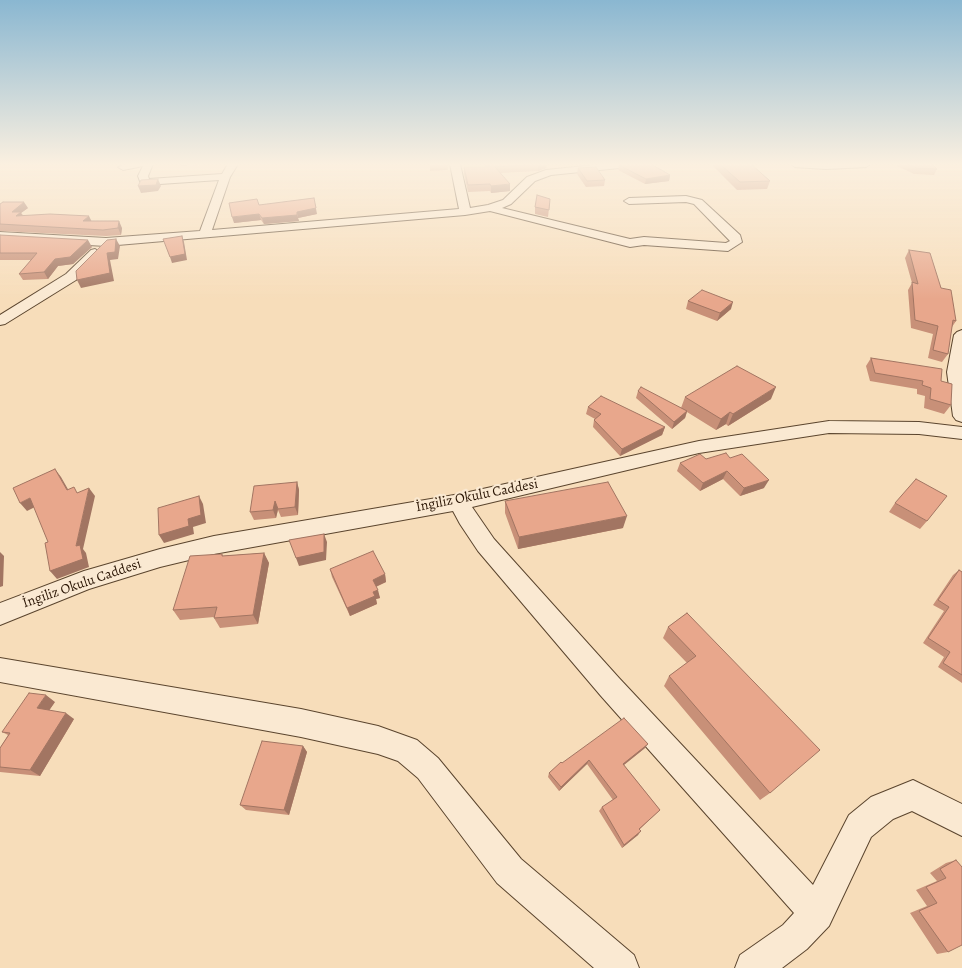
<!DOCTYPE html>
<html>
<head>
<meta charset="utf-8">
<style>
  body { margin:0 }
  canvas { display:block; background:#f7ddba }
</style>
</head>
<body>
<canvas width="962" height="968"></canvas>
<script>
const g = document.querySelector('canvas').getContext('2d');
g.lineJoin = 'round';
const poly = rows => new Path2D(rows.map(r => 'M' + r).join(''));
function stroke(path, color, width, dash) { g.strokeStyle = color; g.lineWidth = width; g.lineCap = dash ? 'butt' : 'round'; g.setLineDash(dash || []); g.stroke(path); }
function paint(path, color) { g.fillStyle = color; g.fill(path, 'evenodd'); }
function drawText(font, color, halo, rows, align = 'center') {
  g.font = font + ' Alegreya,serif'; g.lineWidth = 4.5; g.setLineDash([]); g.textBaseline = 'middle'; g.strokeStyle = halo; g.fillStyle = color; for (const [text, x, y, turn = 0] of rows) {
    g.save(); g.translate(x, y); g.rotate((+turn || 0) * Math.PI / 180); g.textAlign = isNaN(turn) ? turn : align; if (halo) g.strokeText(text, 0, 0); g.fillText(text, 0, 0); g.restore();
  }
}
const minor = poly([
  [126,164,153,164,148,176,149,179,222,174,228,164,238,164,230,177,212,230,459,209,450,164,460,164,470,208,488,205,503,200,527,177,546,170,604,164,634,164,629,167,551,175,535,181,511,204,502,208,630,239,644,237,726,243,730,241,694,204,686,202,629,204,624,201,629,198,686,196,702,200,740,235,742,242,728,251,644,245,630,247,490,211,465,215,106,246,0,240,0,232,106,238,200,231,219,180,145,185,141,184,138,176,143,166,123,170,118,167,126,164],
  [790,164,871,164,866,167,826,169,795,167,790,164],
  [95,249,101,253,76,280,5,324,0,325,0,315,66,274,91,250,95,249],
  [962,330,962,422,956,420,953,416,947,372,954,335,957,332,962,330],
  [829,421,919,422,962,427,962,439,919,434,829,433,699,453,472,507,494,539,619,678,813,885,849,815,871,797,913,780,962,804,962,836,912,811,893,819,871,837,829,926,807,949,782,968,735,968,740,955,783,925,794,913,601,696,478,551,460,524,453,511,214,554,160,567,89,589,0,625,0,603,84,571,160,549,214,536,460,494,699,441,829,421],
  [0,658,301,709,378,726,417,740,438,758,521,859,634,955,639,968,594,968,497,883,418,778,398,761,378,754,301,737,0,682,0,658]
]);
stroke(minor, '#5b452e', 2);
paint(minor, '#fae9d2');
paint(poly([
  [181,164,223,164,182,166],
  [430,164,447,164,448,170,430,171],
  [484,164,547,164,546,168,538,171,501,173,510,191,491,193,490,191,468,192,464,174,464,167,486,167],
  [711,164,751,164,770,181,767,189,737,190],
  [893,164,939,164,939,165,933,164,937,169,934,175,914,174],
  [619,165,670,175,669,181,645,184,618,170],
  [578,168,605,180,604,186,586,187,577,174],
  [550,199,548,217,535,214,535,207],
  [0,204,28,208,21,213,23,215,92,221,122,228,121,235,106,236,0,231],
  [259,205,317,214,298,218,299,221,264,224,261,220,234,223],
  [0,235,92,247,73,264,58,266,48,279,23,280,19,274,31,260,0,260],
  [909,250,941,288,956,321,952,327,948,354,942,362,928,358,933,334,911,328,908,290,912,283,905,258],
  [688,301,731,309,717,321,686,309],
  [871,358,941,381,951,405,944,414,924,408,925,396,917,394,917,389,870,381,866,366],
  [638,391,681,408,685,397,771,399,728,426,726,424,716,430,687,412,685,418,672,429,636,398],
  [588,407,665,427,662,435,620,456,593,427,594,420,595,419,586,414],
  [730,458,764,488,740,496,723,479,700,491,677,471,680,463,706,459],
  [297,482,299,490,298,515,281,517,278,510,276,518,254,520,250,512],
  [505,501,623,528,518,549,505,513],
  [895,503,927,521,920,529,889,512],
  [264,553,269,563,258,624,220,628,214,618,214,617,180,620,173,610,222,554,223,556],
  [330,569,385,574,386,582,376,587,380,598,376,599,377,604,350,616,332,577],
  [959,570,962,572,962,683,938,667,944,657,923,643,944,611,933,605,953,575],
  [687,613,770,793,760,800,664,686,669,676,687,663,663,638,668,627],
  [55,702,49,710,74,719,40,776,0,772,0,748,8,735,2,732],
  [303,746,307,752,289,815,246,810,240,805],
  [645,748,624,765,660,810,640,829,638,835,622,848,599,811,602,807,613,800,587,764,559,791,548,777,549,773,562,763],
  [956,860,948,952,937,954,910,913,927,906,916,890,937,881,930,873,946,863]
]), '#c89078');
paint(poly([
  [538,164,547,164,546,168,538,171],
  [670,175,669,181,645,184,646,179],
  [158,179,161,186,158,191,141,193,138,186],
  [510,184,510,191,491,193,491,186],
  [314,198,317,214,298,218,297,212],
  [24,202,28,208,21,213,24,218,20,222,12,212],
  [259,214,261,220,234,223,232,217],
  [297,215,299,221,264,224,262,218],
  [89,216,92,222,83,221],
  [119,221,122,228,121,235,118,228],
  [182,236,184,242,187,260,172,263,170,257],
  [116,239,120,246,118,259,110,260,114,281,81,288,77,280,107,253],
  [88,240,92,247,73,264,58,266,48,279,44,272,55,259],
  [733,302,731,309,717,321,720,313],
  [776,387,771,399,728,426,733,414],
  [687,411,685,418,672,429,674,422],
  [730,412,726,424,716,430,721,419],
  [665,427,662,435,620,456,622,449],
  [55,469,61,477,73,498,67,490],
  [727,471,723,479,700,491,703,483],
  [769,480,764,488,740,496,744,488],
  [297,482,299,490,298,515,295,507],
  [89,488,95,496,83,549,86,553,89,567,57,579,50,571,76,546],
  [199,496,203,504,206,523,193,527,194,534,164,543,159,535,188,519],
  [30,498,37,506,27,511,20,503],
  [275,501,278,509,276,518,273,510],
  [627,516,623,528,518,549,519,537],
  [324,534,327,542,326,560,299,566,296,558],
  [0,552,4,556,3,586,0,587],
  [264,553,269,563,258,624,253,615],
  [385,574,386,582,375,587,373,580],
  [378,590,380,598,376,599,377,604,350,616,347,608,373,592],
  [46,695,55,702,46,715,37,708],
  [66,713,74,719,40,776,30,770],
  [648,744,645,748,620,768,623,764],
  [303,746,307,752,289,815,284,810],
  [589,760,587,764,559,791,561,787],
  [641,831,638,835,622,848,624,845]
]), '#a27562');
const building = poly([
  [488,164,540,164,495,167,510,184,491,186,490,184,468,185,464,167,490,167,488,164],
  [639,164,651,164,670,175,646,179,619,165,639,164],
  [720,164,751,164,770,181,740,182,720,164],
  [908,164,932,164,937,169,917,168,908,164],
  [596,167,605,180,587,181,578,168,596,167],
  [158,179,156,185,138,186,141,180,158,179],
  [537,195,550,199,549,210,535,207,537,195],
  [314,198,316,208,297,212,297,215,262,218,259,214,232,217,229,203,257,199,259,205,314,198],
  [3,202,24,202,12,212,21,212,16,216,50,214,89,216,83,221,119,221,118,228,103,230,0,224,0,204,3,202],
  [0,235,88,240,70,257,55,259,44,272,19,274,37,253,0,253,0,235],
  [182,236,185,254,170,257,163,239,182,236],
  [116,239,115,252,107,253,110,273,77,280,76,271,107,240,116,239],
  [909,250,930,253,941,288,951,290,956,321,953,320,948,354,933,350,938,326,915,320,912,282,918,284,909,250],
  [702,290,733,302,720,313,688,301,702,290],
  [871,358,942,369,941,381,952,384,951,405,930,399,931,388,922,385,923,381,875,373,871,358],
  [737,366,776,387,733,414,730,412,721,419,685,397,737,366],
  [641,387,687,411,674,422,638,391,641,387],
  [601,396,665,427,622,449,594,420,601,414,588,407,601,396],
  [726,453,730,458,742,454,769,480,744,488,727,471,703,483,680,463,700,454,706,459,726,453],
  [55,469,67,490,74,487,77,493,89,488,76,546,80,545,83,559,50,571,45,543,48,542,30,498,20,503,13,488,55,469],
  [916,479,947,496,927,521,895,503,916,479],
  [297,482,295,507,278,509,275,501,273,510,250,512,254,486,297,482],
  [608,482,627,516,519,537,505,501,608,482],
  [199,496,201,515,188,519,189,526,159,535,158,508,199,496],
  [324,534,324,552,296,558,289,540,324,534],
  [373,551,385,574,373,580,378,590,373,592,375,596,347,608,330,569,373,551],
  [264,553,253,615,214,618,217,607,173,610,190,556,222,554,222,556,264,553],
  [959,570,962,572,962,675,943,663,950,652,928,638,949,607,938,600,959,570],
  [687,613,820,750,770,793,669,676,696,656,668,627,687,613],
  [29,693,46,695,37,708,66,713,30,770,0,767,0,748,10,733,2,732,29,693],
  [624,718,648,744,623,764,660,810,639,829,641,831,624,845,602,807,617,797,589,760,561,787,549,773,561,762,562,763,624,718],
  [262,741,303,746,284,810,240,805,262,741],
  [956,860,962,867,962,945,948,952,919,911,937,903,926,887,946,878,940,869,956,860]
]);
paint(building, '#e8a78c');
stroke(building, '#a27562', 1);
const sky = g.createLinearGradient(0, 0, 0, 299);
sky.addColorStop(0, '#8ab7d1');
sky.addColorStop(0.55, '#fbf0e0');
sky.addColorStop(1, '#fbf0e000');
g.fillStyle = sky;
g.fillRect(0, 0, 962, 299);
drawText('14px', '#271200', '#fae9d2', [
  ["İngiliz Okulu Caddesi",477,496,-11],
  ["İngiliz Okulu Caddesi",82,584,-19]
]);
</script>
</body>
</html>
